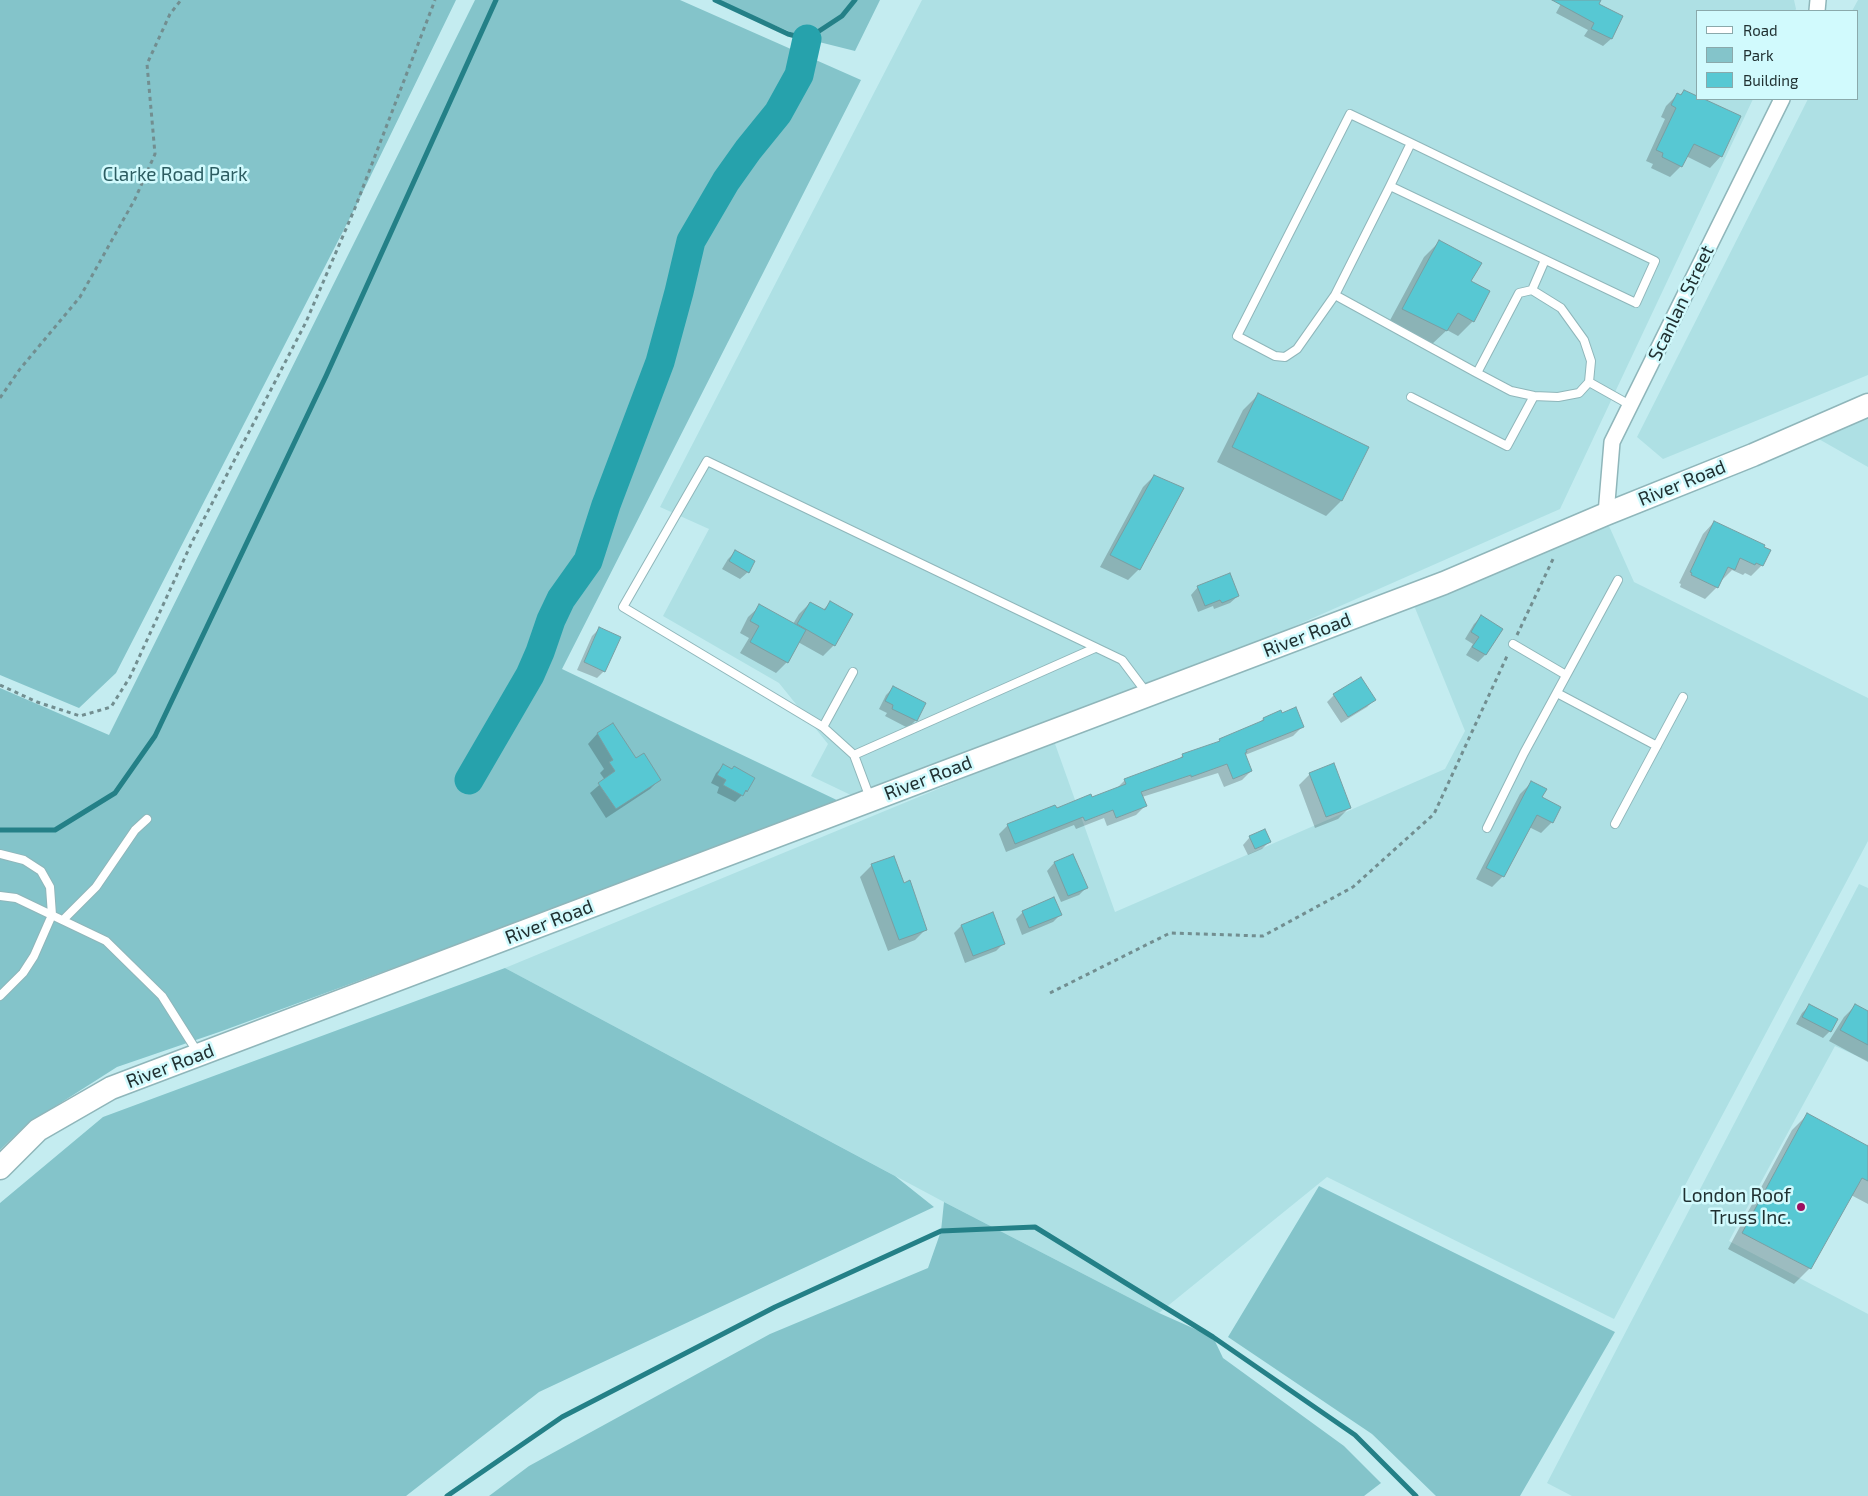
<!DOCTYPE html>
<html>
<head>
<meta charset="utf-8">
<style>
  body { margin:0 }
  #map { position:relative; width:1868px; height:1496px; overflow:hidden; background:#c4ecf0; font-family:"Exo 2",sans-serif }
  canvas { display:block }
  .legend { position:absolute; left:1696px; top:10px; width:162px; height:90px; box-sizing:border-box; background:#d1fafd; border:1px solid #8aa9ab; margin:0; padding:6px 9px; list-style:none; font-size:15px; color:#203031 }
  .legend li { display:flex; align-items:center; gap:10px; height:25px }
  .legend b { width:25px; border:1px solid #8aa9ab }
</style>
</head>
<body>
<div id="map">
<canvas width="1868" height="1496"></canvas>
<ul class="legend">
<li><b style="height:6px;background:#fff"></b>Road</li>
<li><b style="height:14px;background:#84c4ca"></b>Park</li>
<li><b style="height:14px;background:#57c8d3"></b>Building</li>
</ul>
</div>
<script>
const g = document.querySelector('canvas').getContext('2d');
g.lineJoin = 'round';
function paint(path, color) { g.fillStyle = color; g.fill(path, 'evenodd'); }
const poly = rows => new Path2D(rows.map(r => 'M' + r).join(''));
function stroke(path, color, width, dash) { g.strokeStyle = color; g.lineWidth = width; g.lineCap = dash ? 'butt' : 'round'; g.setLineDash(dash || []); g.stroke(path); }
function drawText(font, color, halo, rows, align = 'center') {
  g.font = font + ' "Exo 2",sans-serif'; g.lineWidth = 5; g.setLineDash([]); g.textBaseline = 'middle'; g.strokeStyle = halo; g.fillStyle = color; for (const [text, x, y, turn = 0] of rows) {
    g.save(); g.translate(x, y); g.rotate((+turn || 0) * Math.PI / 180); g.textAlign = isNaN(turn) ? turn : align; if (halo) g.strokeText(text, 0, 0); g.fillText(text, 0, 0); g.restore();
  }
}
paint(poly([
  [922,0,1794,0,1796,9,1795,11,1697,11,1697,99,1753,99,1560,509,1202,667,855,797,811,776,828,744,779,683,663,616,709,529,660,507],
  [1858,0,1868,0,1868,375,1663,459,1637,437,1808,99,1857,99,1857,11,1852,11],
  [1868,412,1868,467,1817,438],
  [1609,526,1634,582,1868,698,1868,841,1614,1319,1327,1177,1159,1313,944,1202,505,968,1054,741,1115,912,1445,769,1465,731,1413,603],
  [1859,884,1868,888,1868,1061,1835,1046,1729,1241,1868,1314,1868,1496,1572,1496,1547,1483]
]), '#aee0e4');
paint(poly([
  [0,0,456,0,355,208,116,673,79,708,0,675],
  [475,0,680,0,861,80,562,669,843,803,222,1031,117,1067,26,1125,0,1150,0,688,109,735],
  [715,0,880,0,855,51,807,39],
  [505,968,895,1176,934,1207,539,1392,406,1496,0,1496,0,1203,103,1117],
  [1319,1186,1615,1332,1520,1496,1436,1496,1372,1434,1228,1337],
  [944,1202,1159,1313,1213,1337,1223,1358,1344,1446,1381,1483,1364,1496,489,1496,529,1466,770,1334,928,1268,941,1231]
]), '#84c4ca');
paint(poly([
  [1563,0,1598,0,1597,4,1622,16,1611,39,1603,46,1584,36,1588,30,1556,13],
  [1684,91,1697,99,1701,99,1740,117,1721,156,1710,168,1686,156,1681,166,1670,177,1651,168,1653,164,1646,161,1665,119,1661,117,1666,106,1677,95,1679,96],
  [1439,242,1470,281,1473,321,1458,336,1447,330,1431,345,1388,324,1424,257],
  [1258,395,1341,501,1326,516,1217,462,1243,410],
  [1154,476,1139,569,1128,580,1100,567,1143,487],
  [1714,522,1762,565,1751,576,1745,573,1743,575,1732,570,1722,580,1720,579,1717,587,1705,599,1680,587,1681,584,1679,583,1703,534],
  [735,552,748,572,740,579,722,569,728,559],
  [1198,587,1238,596,1230,603,1214,609,1213,606,1198,612,1191,595],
  [810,603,823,610,830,603,834,645,823,656,798,642,787,662,776,673,740,653,749,638,740,633,748,617,760,606,793,624,799,614],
  [1481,617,1501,629,1485,655,1478,662,1466,655,1473,644,1465,639,1474,624],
  [599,629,604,671,597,678,577,670,592,636],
  [893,688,924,704,915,721,908,728,885,716,887,713,879,709,886,695],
  [1334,695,1374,700,1367,707,1341,723,1327,702],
  [1263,719,1302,727,1293,736,1245,755,1251,771,1242,780,1224,787,1218,773,1142,797,1145,806,1136,815,1107,826,1104,818,1076,829,1074,825,1006,852,999,834,1008,825,1091,799,1116,789,1125,780,1178,760,1183,755,1217,744,1220,740,1258,724],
  [613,725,636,760,659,780,650,789,606,818,590,793,605,780,600,773,604,769,588,744,597,734],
  [723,766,732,770,734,768,746,791,735,802,717,793,719,787,711,783,716,773],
  [1310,774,1349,808,1338,819,1315,828,1299,785],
  [1532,782,1552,822,1541,833,1529,827,1503,876,1492,887,1476,879,1520,794],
  [1250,837,1270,841,1262,849,1248,855,1243,845],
  [1073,856,1086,888,1079,895,1061,902,1047,871,1054,863],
  [872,865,903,884,926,929,915,940,888,951,860,877],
  [1023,912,1060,915,1053,922,1022,935,1016,919],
  [961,926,1003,944,996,951,965,963,954,933],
  [1809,1006,1830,1031,1823,1038,1796,1024,1802,1013],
  [1855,1006,1868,1013,1868,1062,1829,1041,1844,1017],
  [1807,1115,1867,1147,1868,1144,1868,1204,1851,1195,1810,1268,1794,1284,1728,1249,1792,1130]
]), '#0003');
stroke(poly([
  [715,0,788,34,807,39,842,16,855,0],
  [0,830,55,830,115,793,155,736,326,376,496,0],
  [447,1496,562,1417,775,1307,941,1231,1035,1227,1213,1337,1355,1435,1416,1496]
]), '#248087', 5);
stroke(poly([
  [469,780,530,675,540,652,551,620,561,599,588,561,606,505,660,362,679,292,691,241,726,181,748,150,778,113,799,75,807,39]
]), '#26a2ac', 29);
const building = poly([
  [1552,0,1601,0,1599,4,1623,16,1612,39,1591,29,1594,23,1552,0],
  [1684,90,1697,96,1697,99,1704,99,1741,116,1722,157,1694,144,1682,167,1662,157,1663,153,1656,150,1676,108,1671,105,1677,93,1681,95,1684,90],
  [1439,240,1482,263,1471,281,1490,291,1474,322,1458,313,1447,331,1402,309,1439,240],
  [1258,393,1369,447,1342,501,1232,447,1258,393],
  [1154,475,1184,488,1140,570,1110,555,1154,475],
  [1714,521,1765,545,1764,547,1771,550,1763,566,1756,563,1755,565,1740,558,1735,570,1728,567,1718,588,1691,575,1692,573,1690,572,1714,521],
  [735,550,755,561,749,573,729,561,735,550],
  [1230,573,1239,596,1222,603,1220,600,1205,606,1197,586,1230,573],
  [830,601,853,614,835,646,797,624,810,602,825,610,830,601],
  [759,604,806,630,788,663,750,642,759,626,750,621,759,604],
  [1481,615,1503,629,1486,655,1472,647,1479,637,1471,632,1481,615],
  [599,627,621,637,605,672,584,662,599,627],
  [1361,677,1376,700,1348,717,1333,694,1361,677],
  [893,686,926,703,917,721,892,709,893,705,885,701,893,686],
  [1296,707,1304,727,1246,750,1247,752,1245,753,1252,771,1233,779,1227,764,1191,777,1191,775,1141,792,1147,806,1116,818,1113,810,1085,821,1083,817,1015,844,1007,824,1055,805,1057,808,1091,794,1092,797,1126,784,1124,779,1183,757,1182,754,1220,741,1219,739,1264,720,1263,718,1281,710,1282,713,1296,707],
  [613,723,636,758,644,753,661,780,616,809,598,783,615,771,609,762,613,760,597,733,613,723],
  [1334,763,1351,808,1326,817,1309,773,1334,763],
  [723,764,732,769,734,766,755,778,747,792,746,790,743,796,723,785,726,780,717,775,723,764],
  [1531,781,1547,789,1542,797,1561,807,1553,823,1537,815,1504,877,1486,868,1531,781],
  [1265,829,1271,842,1255,849,1249,836,1265,829],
  [1073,854,1088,888,1068,896,1054,862,1073,854],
  [894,856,904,883,910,880,927,930,899,940,871,864,894,856],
  [1054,897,1062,915,1029,928,1022,911,1054,897],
  [993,912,1005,944,973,956,961,925,993,912],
  [1809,1004,1838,1019,1831,1032,1802,1017,1809,1004],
  [1855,1004,1868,1011,1868,1045,1840,1030,1855,1004],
  [1807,1113,1868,1146,1868,1181,1862,1178,1811,1269,1742,1233,1807,1113]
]);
paint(building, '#57c8d3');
stroke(building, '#789fa3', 1);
const lane = poly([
  [1390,186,1411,143,1655,261,1636,303,1390,186,1335,295,1477,373],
  [1532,290,1545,260],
  [1335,295,1297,349,1285,357,1275,356,1237,336,1350,114,1411,143],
  [1589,382,1579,393,1558,397,1534,396,1511,391,1477,373,1519,293,1532,290,1561,308,1584,340,1591,361,1589,382,1630,405],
  [1411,397,1507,446,1534,396],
  [1513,644,1566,675],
  [1557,693,1657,746],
  [823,727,853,672],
  [854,755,1095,648],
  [870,798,854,755,823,727,623,607,707,461,1122,660,1146,692],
  [1615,824,1683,697],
  [1487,828,1524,753,1618,580],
  [0,854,24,860,41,871,50,887,52,915,34,956,23,973,0,996],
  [0,896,16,898,106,941,162,996,198,1053],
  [63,920,96,887,135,830,147,819]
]);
const street = poly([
  [1817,11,1818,0],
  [1606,514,1612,442,1782,99]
]);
const secondary = poly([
  [0,1168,38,1130,111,1088,1444,583,1606,514,1753,455,1868,405]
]);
stroke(lane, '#8fb6ba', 10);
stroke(street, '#8fb6ba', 18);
stroke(secondary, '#8fb6ba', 25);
stroke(poly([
  [0,398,20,369,80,297,135,199,155,154,147,64,170,14,181,0],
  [1517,635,1554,557],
  [0,685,37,702,80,716,111,707,130,677,192,542,306,322,355,208,435,0],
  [1050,993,1170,933,1263,936,1353,887,1434,814,1508,654]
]), '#728e90', 3, [4, 4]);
stroke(lane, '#fff', 8);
stroke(street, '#fff', 15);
stroke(secondary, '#fff', 22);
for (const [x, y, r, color] of [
  [1801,1207,5,"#9c1060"]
]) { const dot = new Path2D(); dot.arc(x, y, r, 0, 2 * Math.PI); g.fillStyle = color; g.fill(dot); stroke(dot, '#d1fafd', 2); }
drawText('19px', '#2d5d62', '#d1fafd', [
  ["Clarke Road Park",175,175]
]);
drawText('19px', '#203031', '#d1fafd', [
  ["Scanlan Street",1681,303,-64],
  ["River Road",1682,483,-22],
  ["River Road",1307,635,-21],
  ["River Road",928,778,-21],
  ["River Road",549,922,-21],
  ["River Road",170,1066,-21]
]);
drawText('19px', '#203031', '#d1fafd', [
  ["London Roof",1791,1196],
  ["Truss Inc.",1791,1218]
], 'right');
</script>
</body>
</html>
